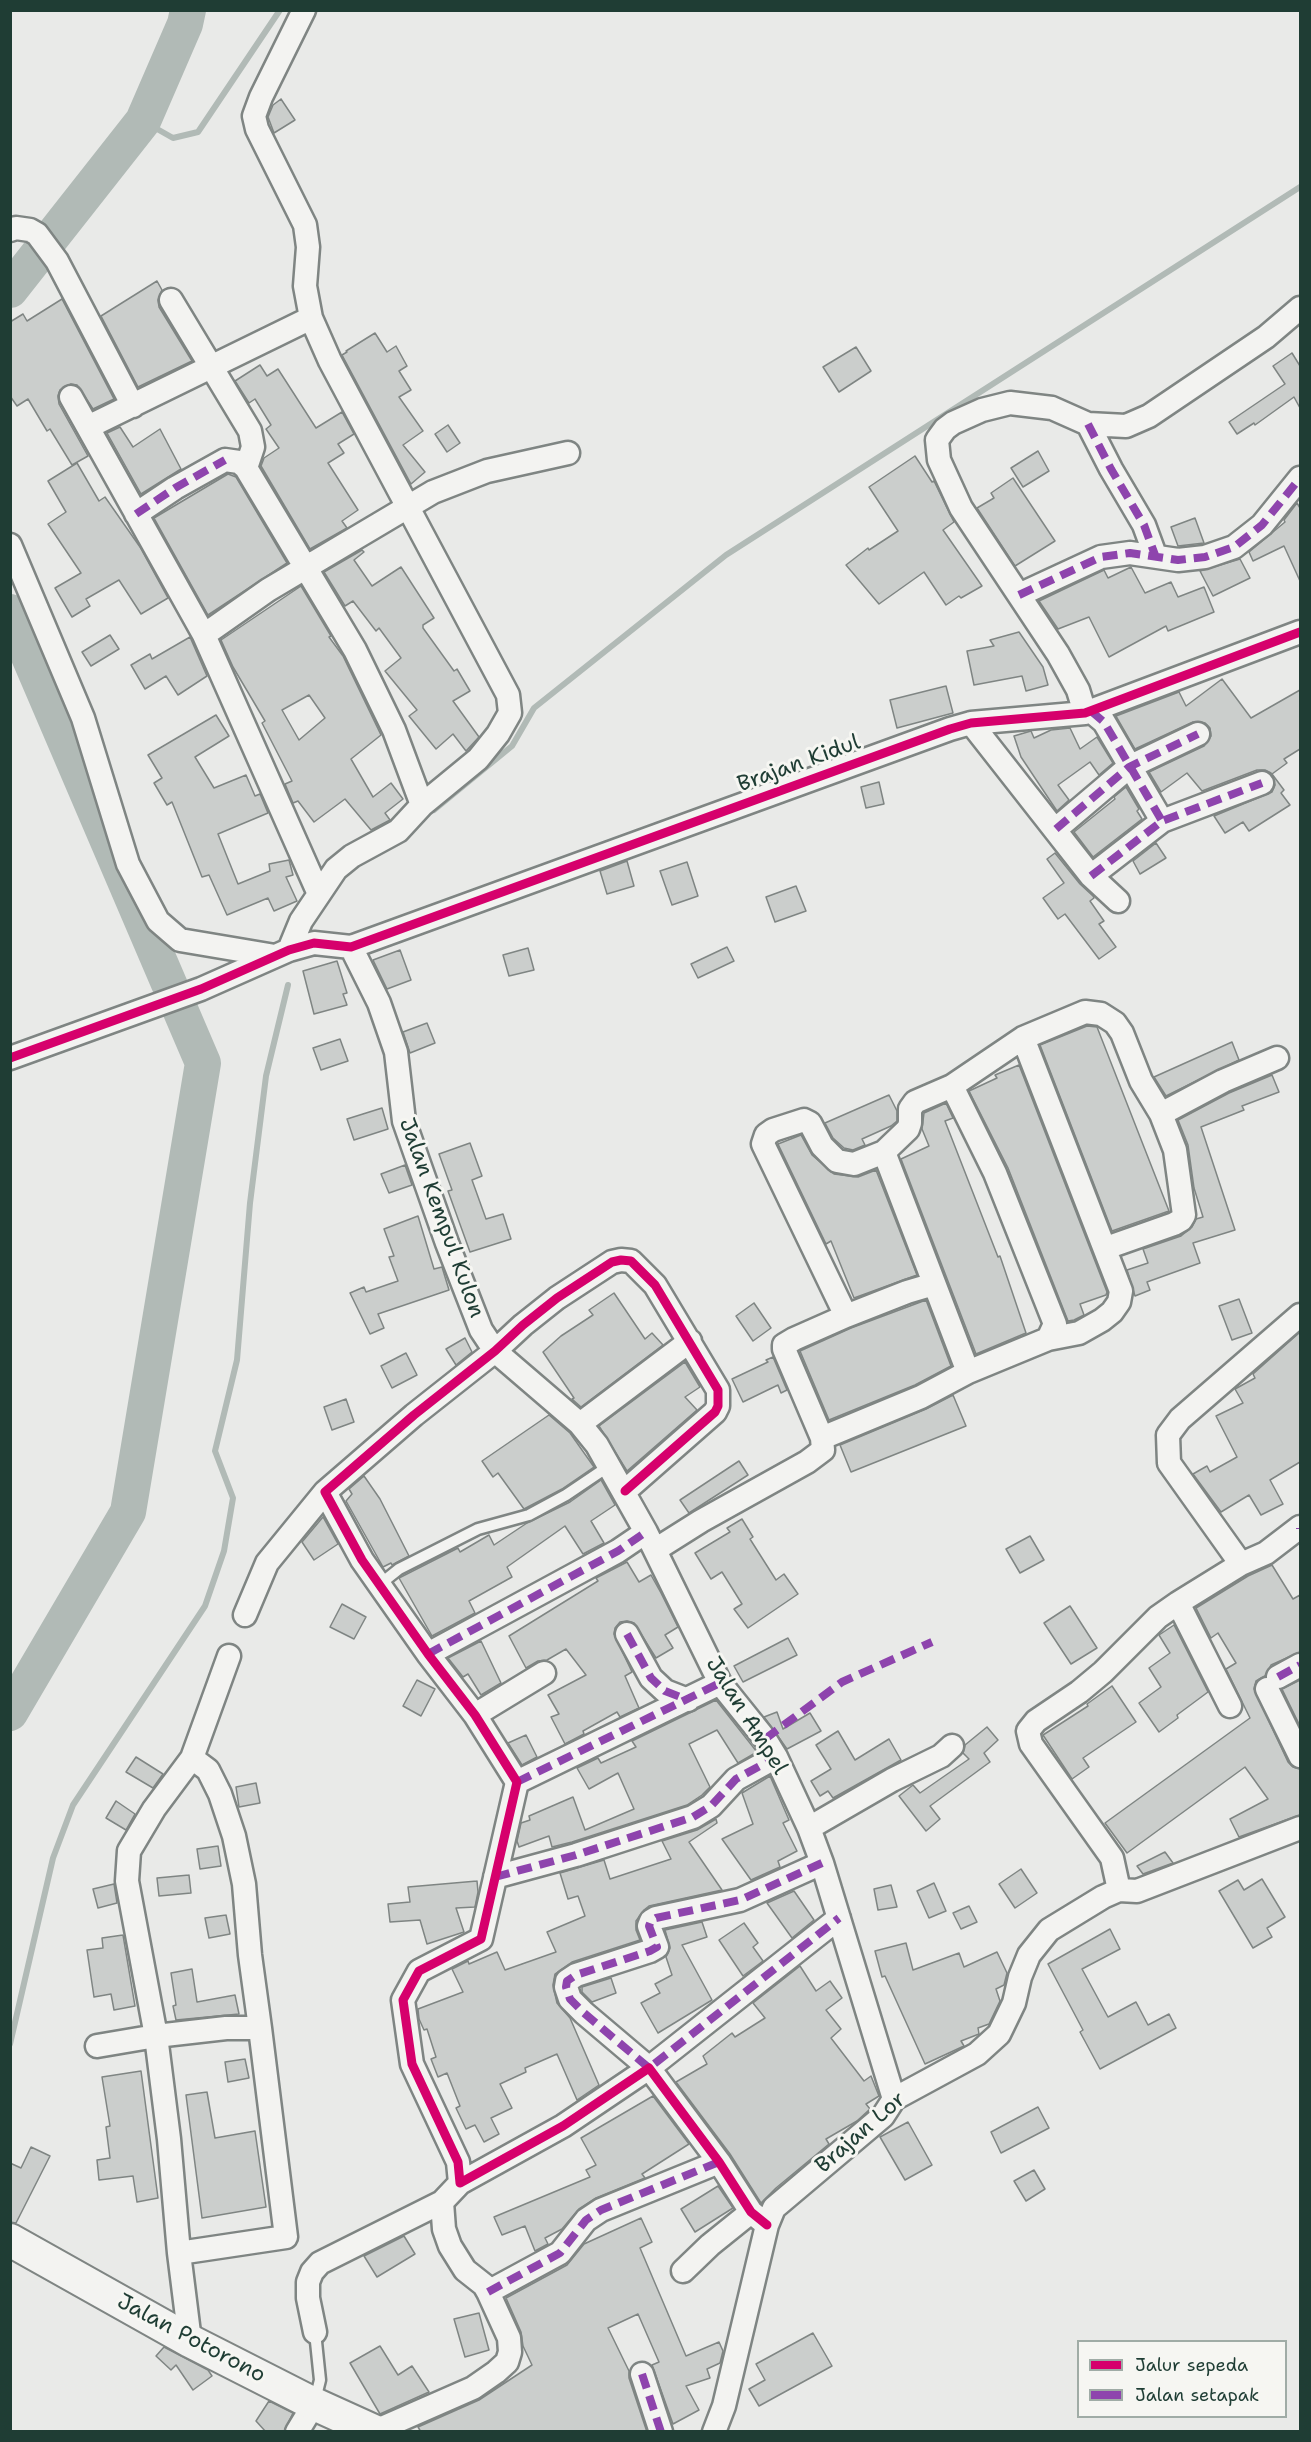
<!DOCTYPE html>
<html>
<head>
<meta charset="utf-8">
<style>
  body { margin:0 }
  #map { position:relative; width:1311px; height:2442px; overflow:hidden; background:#e9eae8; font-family:"Shantell Sans",sans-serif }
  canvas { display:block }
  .frame { position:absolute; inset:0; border:12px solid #1f3d34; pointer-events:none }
  .legend { position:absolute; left:1077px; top:2340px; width:210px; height:78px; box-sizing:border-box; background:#f6f6f2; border:2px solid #a0aca6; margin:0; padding:8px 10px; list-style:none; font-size:18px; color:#1f3d34 }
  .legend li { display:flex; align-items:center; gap:12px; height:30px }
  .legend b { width:30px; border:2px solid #a0aca6 }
</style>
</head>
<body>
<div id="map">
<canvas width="1311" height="2442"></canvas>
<div class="frame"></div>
<ul class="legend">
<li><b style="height:8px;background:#d6006c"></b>Jalur sepeda</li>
<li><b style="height:8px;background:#8e44ad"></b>Jalan setapak</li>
</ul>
</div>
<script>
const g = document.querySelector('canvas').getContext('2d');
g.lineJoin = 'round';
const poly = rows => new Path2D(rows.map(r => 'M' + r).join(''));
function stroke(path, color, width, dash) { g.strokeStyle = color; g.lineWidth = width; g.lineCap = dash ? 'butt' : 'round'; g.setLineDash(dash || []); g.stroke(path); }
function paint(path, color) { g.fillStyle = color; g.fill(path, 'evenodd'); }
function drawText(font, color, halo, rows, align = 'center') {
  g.font = font + ' "Shantell Sans",sans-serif'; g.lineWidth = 6; g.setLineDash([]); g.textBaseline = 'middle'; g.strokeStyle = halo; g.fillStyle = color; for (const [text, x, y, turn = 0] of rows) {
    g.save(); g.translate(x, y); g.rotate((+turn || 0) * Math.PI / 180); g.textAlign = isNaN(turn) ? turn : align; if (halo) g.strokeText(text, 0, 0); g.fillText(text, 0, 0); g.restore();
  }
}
stroke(poly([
  [143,121,173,138,198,132,280,10],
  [434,810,512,746,534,708,726,555,1300,187],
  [10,2044,53,1858,73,1805,205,1606,224,1551,233,1498,215,1451,237,1360,250,1203,266,1076,288,985]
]), '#b1bab6', 6);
stroke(poly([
  [10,290,143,121,185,24,188,10],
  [10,612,203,1063,128,1512,10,1713]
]), '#b1bab6', 36);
const building = poly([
  [281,99,295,120,274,133,268,117,273,105,281,99],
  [157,281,162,290,158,300,159,307,192,361,138,387,101,316,157,281],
  [62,299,114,399,93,409,77,385,71,384,60,390,58,396,59,404,88,456,72,465,50,429,47,431,28,399,17,406,10,396,10,322,23,314,27,321,62,299],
  [375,333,387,352,396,346,407,366,399,371,411,390,399,397,423,431,403,445,425,472,411,484,342,355,347,352,346,351,375,333],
  [856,347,871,371,839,392,823,367,856,347],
  [1292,353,1300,366,1300,408,1294,397,1255,425,1254,423,1237,434,1229,422,1285,384,1273,366,1292,353],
  [260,365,267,376,278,369,316,428,342,412,354,434,338,444,344,453,328,463,358,510,342,521,347,528,310,549,261,466,264,458,279,448,266,429,271,425,255,399,249,403,235,381,260,365],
  [448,425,460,443,447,452,435,434,448,425],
  [120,427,133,447,160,429,181,469,141,494,107,433,120,427],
  [1038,451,1049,471,1023,487,1011,468,1038,451],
  [915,456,932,482,934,481,954,522,943,530,982,586,961,598,959,596,946,605,924,572,879,604,846,565,868,548,869,550,898,531,869,487,915,456],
  [77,463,99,501,105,497,140,547,168,598,141,614,119,580,86,599,90,606,72,617,55,588,81,573,48,524,66,512,48,481,77,463],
  [228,474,236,477,287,563,208,615,154,518,228,474],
  [1013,478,1055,541,1015,566,977,508,994,498,991,493,1013,478],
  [1297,503,1300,508,1300,581,1284,546,1253,561,1249,552,1285,522,1284,520,1297,503],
  [1195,518,1204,543,1178,546,1171,527,1195,518],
  [362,550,364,552,354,560,372,586,401,567,434,618,423,625,423,628,454,671,457,669,470,691,453,701,479,737,466,751,453,734,436,749,409,716,417,710,385,671,401,658,379,628,376,631,353,601,345,606,324,572,362,550],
  [1240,559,1250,578,1213,596,1200,571,1240,559],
  [1131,567,1145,593,1171,582,1178,597,1204,587,1214,612,1168,631,1166,626,1109,657,1089,617,1058,629,1039,601,1104,570,1108,578,1131,567],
  [301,586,331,636,329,637,343,656,381,735,351,759,373,797,391,783,403,799,385,813,390,820,371,830,345,799,314,822,298,801,293,803,285,784,292,781,262,723,265,721,233,667,221,640,301,586],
  [309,695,325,718,299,740,282,710,309,695],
  [1019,632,1043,667,1048,685,1026,691,1022,676,974,685,967,651,994,646,990,640,1019,632],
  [110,635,119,649,91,666,82,652,110,635],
  [190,637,207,676,178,695,166,676,145,689,131,665,150,654,152,659,190,637],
  [1222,679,1251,718,1300,690,1300,749,1284,759,1287,763,1272,774,1284,790,1281,793,1290,805,1249,831,1243,822,1225,833,1214,816,1272,792,1275,785,1271,773,1265,770,1257,770,1202,791,1187,773,1161,792,1149,772,1204,746,1211,736,1210,728,1205,723,1193,722,1135,749,1116,716,1179,692,1186,706,1222,679],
  [946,686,953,713,897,728,890,700,946,686],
  [216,715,229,736,195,757,214,788,246,775,255,796,260,794,268,813,218,834,238,884,270,871,269,864,289,860,293,875,286,877,297,901,274,911,268,898,227,915,209,875,202,877,172,802,167,805,154,783,162,778,148,755,216,715],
  [1070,728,1080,749,1097,737,1113,763,1099,775,1090,762,1058,785,1069,800,1057,811,1021,757,1014,736,1031,731,1034,738,1051,730,1070,728],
  [879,782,884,804,866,808,861,787,879,782],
  [1126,787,1139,809,1137,811,1142,819,1093,857,1074,832,1115,799,1114,797,1126,787],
  [1156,843,1166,858,1140,874,1133,861,1156,843],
  [1055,853,1080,884,1093,896,1094,898,1090,901,1104,921,1099,924,1116,947,1099,959,1065,914,1058,919,1043,898,1064,883,1047,859,1055,853],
  [627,861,634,886,607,894,600,871,627,861],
  [687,862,698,896,672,905,660,871,687,862],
  [796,886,806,911,775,922,766,897,796,886],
  [727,947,734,961,698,978,691,964,727,947],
  [528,948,534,970,509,976,503,955,528,948],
  [400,950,411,980,387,989,373,960,400,950],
  [337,961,347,993,343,994,347,1005,314,1014,303,971,337,961],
  [427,1023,435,1043,410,1053,403,1032,427,1023],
  [1087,1026,1097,1027,1169,1211,1112,1231,1040,1045,1087,1026],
  [340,1039,348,1061,321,1070,313,1048,340,1039],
  [1232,1042,1239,1060,1166,1096,1154,1077,1232,1042],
  [1019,1065,1107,1292,1106,1295,1080,1304,1084,1315,1074,1320,1068,1321,1008,1168,969,1091,997,1078,995,1075,1019,1065],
  [1272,1075,1279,1092,1242,1106,1244,1110,1201,1127,1235,1230,1193,1243,1200,1263,1147,1282,1150,1290,1135,1296,1127,1270,1148,1263,1143,1249,1181,1236,1192,1227,1196,1219,1203,1217,1194,1188,1188,1145,1178,1120,1229,1093,1272,1075],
  [889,1095,897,1111,897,1121,891,1126,862,1139,865,1145,853,1150,844,1148,833,1138,825,1123,889,1095],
  [946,1103,953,1118,945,1121,998,1257,1000,1256,1026,1333,976,1354,901,1159,929,1146,922,1129,924,1113,946,1103],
  [382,1108,388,1129,354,1140,347,1119,382,1108],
  [801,1135,812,1155,834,1174,858,1177,876,1170,917,1275,854,1298,831,1241,826,1244,778,1144,801,1135],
  [470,1143,482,1176,472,1180,486,1219,503,1214,511,1239,470,1252,448,1191,452,1190,439,1154,470,1143],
  [405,1165,412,1185,389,1193,381,1174,405,1165],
  [418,1216,434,1269,442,1267,449,1290,378,1314,384,1328,370,1334,350,1293,364,1287,366,1292,398,1281,389,1257,394,1256,384,1229,418,1216],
  [614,1293,645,1339,652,1333,663,1345,581,1407,572,1399,574,1398,543,1352,561,1336,593,1315,589,1310,614,1293],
  [1239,1299,1252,1333,1232,1340,1219,1306,1239,1299],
  [926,1300,951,1366,915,1385,829,1420,800,1351,851,1328,926,1300],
  [754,1303,771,1328,753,1341,736,1316,754,1303],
  [1300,1332,1300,1462,1270,1480,1283,1504,1261,1515,1249,1495,1221,1512,1193,1474,1207,1466,1210,1472,1237,1457,1216,1416,1243,1403,1235,1389,1255,1378,1253,1374,1300,1332],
  [465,1338,472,1352,456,1365,446,1349,465,1338],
  [406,1353,417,1375,392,1388,381,1366,406,1353],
  [773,1357,787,1390,781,1393,778,1385,743,1402,732,1379,768,1362,766,1360,773,1357],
  [685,1362,700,1387,685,1397,697,1410,627,1471,599,1426,685,1362],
  [953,1395,966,1426,851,1472,840,1445,926,1409,953,1395],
  [346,1399,354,1422,332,1430,324,1407,346,1399],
  [549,1415,570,1433,594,1467,562,1489,524,1509,498,1473,493,1477,482,1461,549,1415],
  [739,1461,748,1475,689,1513,680,1500,739,1461],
  [364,1476,380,1499,409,1556,392,1565,391,1563,383,1567,346,1501,352,1494,349,1489,364,1476],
  [601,1480,615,1505,591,1521,604,1543,583,1554,565,1526,507,1567,512,1577,469,1601,475,1613,432,1636,399,1578,458,1548,460,1552,489,1535,494,1545,527,1523,570,1502,601,1480],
  [323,1517,338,1544,314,1560,302,1542,323,1517],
  [742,1519,753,1537,750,1539,776,1580,784,1574,798,1594,748,1628,734,1609,742,1604,722,1572,711,1579,695,1553,730,1532,727,1528,742,1519],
  [1030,1536,1044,1560,1020,1573,1006,1549,1030,1536],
  [627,1562,639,1582,651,1575,661,1593,678,1627,665,1635,673,1648,656,1658,634,1623,627,1621,620,1622,615,1628,614,1634,632,1672,625,1676,639,1708,620,1717,617,1712,583,1731,584,1734,565,1744,551,1717,559,1714,548,1695,586,1675,566,1649,547,1660,538,1661,526,1668,509,1636,598,1581,596,1578,627,1562],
  [1272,1565,1293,1599,1300,1595,1300,1652,1271,1665,1265,1676,1256,1681,1254,1689,1288,1762,1293,1767,1300,1769,1300,1815,1239,1837,1230,1819,1268,1799,1245,1767,1127,1853,1105,1823,1250,1718,1226,1669,1236,1663,1218,1633,1211,1638,1196,1608,1248,1576,1272,1565],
  [342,1604,366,1617,354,1639,330,1627,342,1604],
  [1070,1606,1097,1648,1071,1664,1044,1623,1070,1606],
  [1174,1625,1208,1692,1177,1715,1178,1718,1159,1732,1139,1703,1161,1687,1149,1668,1170,1653,1159,1635,1174,1625],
  [788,1638,797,1655,743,1682,734,1666,788,1638],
  [481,1641,501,1683,481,1695,468,1674,463,1677,448,1658,481,1641],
  [417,1680,435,1689,421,1716,403,1706,417,1680],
  [1300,1680,1300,1726,1282,1689,1300,1680],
  [1112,1686,1136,1722,1083,1758,1089,1767,1072,1779,1043,1735,1088,1706,1087,1704,1112,1686],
  [716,1700,757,1752,738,1763,717,1730,689,1744,710,1787,702,1795,687,1805,572,1842,552,1847,549,1836,519,1847,517,1841,521,1823,530,1820,529,1816,573,1797,585,1830,634,1809,618,1773,589,1789,577,1768,598,1758,601,1763,636,1747,632,1741,716,1700],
  [777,1712,783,1729,810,1713,821,1731,787,1749,764,1717,777,1712],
  [987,1727,998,1740,984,1753,990,1762,930,1806,940,1819,926,1831,899,1796,913,1785,920,1793,969,1759,963,1753,965,1745,987,1727],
  [838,1731,855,1760,889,1739,901,1760,833,1798,828,1791,820,1796,811,1781,831,1769,816,1745,838,1731],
  [526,1735,537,1757,522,1765,508,1743,526,1735],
  [136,1757,163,1774,153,1788,126,1772,136,1757],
  [770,1776,789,1820,783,1823,797,1851,778,1861,780,1867,751,1880,722,1839,753,1824,742,1793,770,1776],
  [256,1783,260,1803,239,1807,236,1787,256,1783],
  [116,1801,135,1814,126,1830,106,1818,116,1801],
  [716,1819,717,1823,689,1842,722,1890,649,1906,644,1910,636,1921,636,1930,640,1940,572,1962,555,1974,553,1985,557,2003,570,2018,599,2085,577,2100,557,2054,525,2068,526,2072,500,2084,512,2108,491,2118,499,2134,484,2142,475,2125,466,2129,456,2108,460,2106,447,2073,438,2077,431,2059,436,2057,427,2029,424,2030,419,2019,418,2009,463,1992,452,1969,468,1961,469,1964,497,1952,505,1970,556,1952,547,1932,585,1916,578,1896,568,1899,560,1873,604,1860,610,1879,671,1859,662,1841,697,1830,716,1819],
  [218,1846,221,1866,200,1869,197,1849,218,1846],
  [1165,1852,1173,1863,1143,1874,1137,1866,1165,1852],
  [1021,1869,1037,1893,1015,1908,999,1884,1021,1869],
  [189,1875,191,1893,159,1896,157,1878,189,1875],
  [1262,1879,1285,1917,1267,1928,1272,1937,1253,1948,1219,1891,1238,1880,1244,1890,1262,1879],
  [477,1881,478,1892,475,1907,456,1908,464,1932,427,1944,420,1920,390,1922,388,1904,410,1902,408,1887,477,1881],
  [934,1883,946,1911,929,1918,917,1891,934,1883],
  [114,1884,117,1903,98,1908,93,1889,114,1884],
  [891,1885,897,1907,878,1910,874,1889,891,1885],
  [794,1891,814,1920,792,1938,767,1903,794,1891],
  [969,1906,977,1922,961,1929,953,1913,969,1906],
  [226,1915,230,1934,209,1938,205,1918,226,1915],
  [702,1922,707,1937,682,1945,712,2000,658,2033,641,2003,660,1993,655,1984,672,1975,666,1957,670,1948,665,1930,702,1922],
  [744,1923,758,1943,753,1947,763,1961,743,1976,719,1940,744,1923],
  [1110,1929,1120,1949,1082,1969,1108,2017,1136,2002,1148,2025,1169,2014,1176,2028,1100,2069,1080,2032,1083,2030,1048,1964,1110,1929],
  [123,1935,135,2006,114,2010,111,1994,94,1997,87,1950,103,1948,102,1938,123,1935],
  [906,1943,913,1970,959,1953,964,1967,997,1952,1007,1973,1004,1985,996,1989,1000,2001,989,2024,978,2028,979,2034,961,2041,964,2046,925,2064,885,1976,882,1977,875,1951,906,1943],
  [800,1966,816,1991,830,1981,842,1998,826,2010,841,2029,831,2038,864,2081,871,2076,879,2096,866,2104,870,2109,857,2121,826,2139,829,2144,776,2188,761,2203,730,2154,676,2082,707,2064,703,2056,732,2033,735,2037,765,2018,753,2003,800,1966],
  [192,1969,197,2002,235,1995,239,2014,176,2020,173,2006,176,2005,171,1973,192,1969],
  [611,1978,616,1993,592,2002,582,1992,582,1987,611,1978],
  [245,2059,249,2078,228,2082,225,2062,245,2059],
  [141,2071,158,2198,137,2202,133,2176,99,2180,97,2160,110,2158,106,2127,110,2126,102,2077,141,2071],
  [207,2092,215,2138,255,2131,266,2207,202,2218,186,2095,207,2092],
  [653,2096,689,2144,642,2174,645,2178,596,2198,579,2209,562,2229,545,2238,548,2244,535,2251,525,2226,502,2235,494,2217,590,2177,586,2170,596,2165,581,2138,653,2096],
  [1038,2107,1049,2128,1001,2153,991,2132,1038,2107],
  [908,2122,932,2165,905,2180,880,2137,908,2122],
  [31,2147,50,2156,16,2223,10,2222,10,2163,21,2168,31,2147],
  [1034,2170,1045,2189,1026,2201,1014,2181,1034,2170],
  [718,2186,733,2208,695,2232,681,2209,718,2186],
  [641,2218,652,2242,640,2248,686,2356,719,2342,723,2351,720,2363,707,2369,710,2378,686,2386,699,2410,673,2424,652,2365,659,2362,638,2314,608,2328,629,2371,629,2378,647,2432,421,2432,418,2427,479,2400,532,2365,523,2346,521,2332,506,2298,567,2265,584,2244,641,2218],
  [404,2236,415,2254,377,2277,364,2256,404,2236],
  [479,2313,489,2350,465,2357,454,2319,479,2313],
  [813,2333,832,2366,759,2406,749,2389,765,2380,756,2364,813,2333],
  [380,2346,398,2375,412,2366,429,2392,380,2414,350,2363,380,2346],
  [164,2347,208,2370,212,2376,193,2390,176,2365,171,2370,156,2356,164,2347],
  [269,2401,293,2413,284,2432,266,2432,256,2421,269,2401]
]);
paint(building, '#cbcecc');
stroke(building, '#7f8583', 1.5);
const lane = poly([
  [379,1585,399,1569,478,1529,529,1515,566,1495,609,1466],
  [315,2332,320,2380,315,2400]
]);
const street = poly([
  [304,10,261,97,254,116,257,129,305,225,308,247,305,286,311,318,330,361,508,695,510,713,498,734,478,759,422,805],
  [10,230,16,228,30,230,37,234,57,261,133,406],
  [171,300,250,431,253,447,246,468],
  [71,397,204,635,319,894],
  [1088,424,1111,469,1144,525,1155,555],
  [88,427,311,318],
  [136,514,175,488,225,460,239,462,246,468,355,650,394,730,422,805,398,831,352,856,336,869,301,921,289,950],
  [10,545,83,718,128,864,158,921,180,940,275,956],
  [1019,595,1101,557,1130,553,1178,560,1205,557,1234,547,1262,525,1300,478],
  [204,635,268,590,433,492,487,471,568,453],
  [1091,711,1104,722,1162,821],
  [1085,713,1078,690,1058,654,961,508,939,460,937,440,945,429,953,423,982,410,1010,403,1052,408,1088,424,1126,426,1149,416,1266,337,1300,308],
  [971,723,1091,876,1118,901],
  [1056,829,1129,767,1198,734],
  [1091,876,1162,821,1262,783],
  [351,947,379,1003,396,1052,404,1121,447,1243,481,1330,495,1351,580,1424,597,1445,646,1532,720,1683,765,1739,776,1757,809,1828,822,1863,894,2099],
  [10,1058,201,989,289,950,314,943,351,947,950,729,971,723,1085,713,1300,632],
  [952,1086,915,1102,910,1109,910,1123,908,1129,884,1152,968,1372],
  [1161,1114,1223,1081,1277,1058],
  [884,1152,854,1164,837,1161,822,1146,810,1123,804,1120,773,1130,766,1135,763,1144,846,1316,907,1292,934,1284],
  [1300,1315,1180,1419,1168,1435,1169,1463,1241,1564,1266,1553,1300,1527],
  [1048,1339,1055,1324,995,1173,952,1086,1023,1038,1085,1012,1101,1014,1115,1023,1122,1033,1141,1081,1161,1114,1175,1150,1184,1215,1181,1220,1174,1224,1106,1248],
  [580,1424,690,1341],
  [822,1438,921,1397,968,1372,1048,1339,1079,1333,1102,1320,1112,1312,1119,1302,1121,1291,1023,1038],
  [625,1491,715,1412,718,1406,718,1390,655,1285,631,1261,621,1260,612,1262,557,1298,523,1325,495,1351,414,1415,325,1492,362,1560,428,1654,475,1715,517,1782,481,1939,419,1971,403,2000,412,2064,458,2162,460,2183,563,2126,649,2068,719,2162,751,2212,767,2225],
  [655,1550,701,1521,807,1462,823,1450,822,1438,784,1349,784,1345,794,1339,846,1316],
  [1178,1603,1230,1706],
  [245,1615,267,1563,325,1492],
  [627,1634,651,1678,665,1691,688,1700],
  [428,1654,618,1551,646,1532],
  [1278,1677,1300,1665],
  [1267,1689,1300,1756],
  [475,1715,544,1673],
  [192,1758,154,1809,129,1851,127,1881,156,2036,226,2028,260,2028,250,1955,244,1884,234,1836,220,1794,208,1770,192,1758,229,1656],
  [517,1782,720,1683],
  [809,1828,892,1780,941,1756,952,1746],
  [822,1863,740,1900,656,1918,651,1921,649,1926,657,1947,650,1951,576,1975,567,1981,566,1987,570,1999,584,2013,649,2068,839,1918],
  [495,1877,576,1855,693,1817,711,1806,736,1779,776,1757],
  [1119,1890,1112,1858,1031,1744,1028,1731,1036,1721,1079,1692,1103,1672,1158,1617,1178,1603,1241,1564],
  [97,2046,156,2036,169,2139,179,2253,286,2237,260,2028],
  [179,2253,190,2341],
  [683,2271,710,2245,751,2212],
  [488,2292,560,2253,586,2220,601,2210,719,2162],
  [315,2332,308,2298,308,2282,312,2272,320,2263,442,2202],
  [642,2374,661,2432],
  [375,2431,473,2388,496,2372,507,2362,510,2352,509,2338,488,2292,484,2285,465,2270,450,2246,444,2229,442,2202,460,2183],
  [297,2432,314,2404],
  [714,2432,724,2406,767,2225,774,2208,883,2116,894,2099,977,2054,999,2034,1014,2003,1020,1977,1029,1955,1049,1930,1103,1897,1119,1890,1137,1891,1300,1828]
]);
const secondary = poly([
  [10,2240,190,2341,312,2403,376,2432]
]);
stroke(lane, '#7f8583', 15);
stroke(street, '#7f8583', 27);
stroke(secondary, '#7f8583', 36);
stroke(lane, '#f3f3f1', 10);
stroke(street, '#f3f3f1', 22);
stroke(secondary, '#f3f3f1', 32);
stroke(poly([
  [1088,424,1111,469,1144,525,1155,555],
  [136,514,175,488,225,460],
  [1019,595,1101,557,1130,553,1178,560,1205,557,1234,547,1262,525,1300,478],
  [1091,711,1104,722,1162,821],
  [1056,829,1129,767,1198,734],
  [1091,876,1162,821,1262,783],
  [1300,1528,1300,1529],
  [627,1634,651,1678,665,1691,688,1700],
  [428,1654,618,1551,646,1532],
  [1278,1677,1300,1665],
  [765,1739,842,1682,932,1642],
  [517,1782,720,1683],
  [822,1863,740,1900,656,1918,651,1921,649,1926,657,1947,650,1951,576,1975,567,1981,566,1987,570,1999,584,2013,649,2068,839,1918],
  [495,1877,576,1855,693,1817,711,1806,736,1779,776,1757],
  [488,2292,560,2253,586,2220,601,2210,719,2162],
  [642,2374,661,2432]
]), '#8e44ad', 8, [15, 8]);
stroke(poly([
  [10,1058,201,989,289,950,314,943,351,947,950,729,971,723,1085,713,1300,632],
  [625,1491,715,1412,718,1406,718,1390,655,1285,631,1261,621,1260,612,1262,557,1298,523,1325,495,1351,414,1415,325,1492,362,1560,428,1654,475,1715,517,1782,481,1939,419,1971,403,2000,412,2064,458,2162,460,2183,563,2126,649,2068,719,2162,751,2212,767,2225]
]), '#d6006c', 9);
drawText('22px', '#1f3d34', '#f6f6f2', [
  ["Brajan Kidul",799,764,-20],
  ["Jalan Kempul Kulon",441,1218,70],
  ["Jalan Ampel",746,1716,58],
  ["Brajan Lor",861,2133,-41],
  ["Jalan Potorono",191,2339,28]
]);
</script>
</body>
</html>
